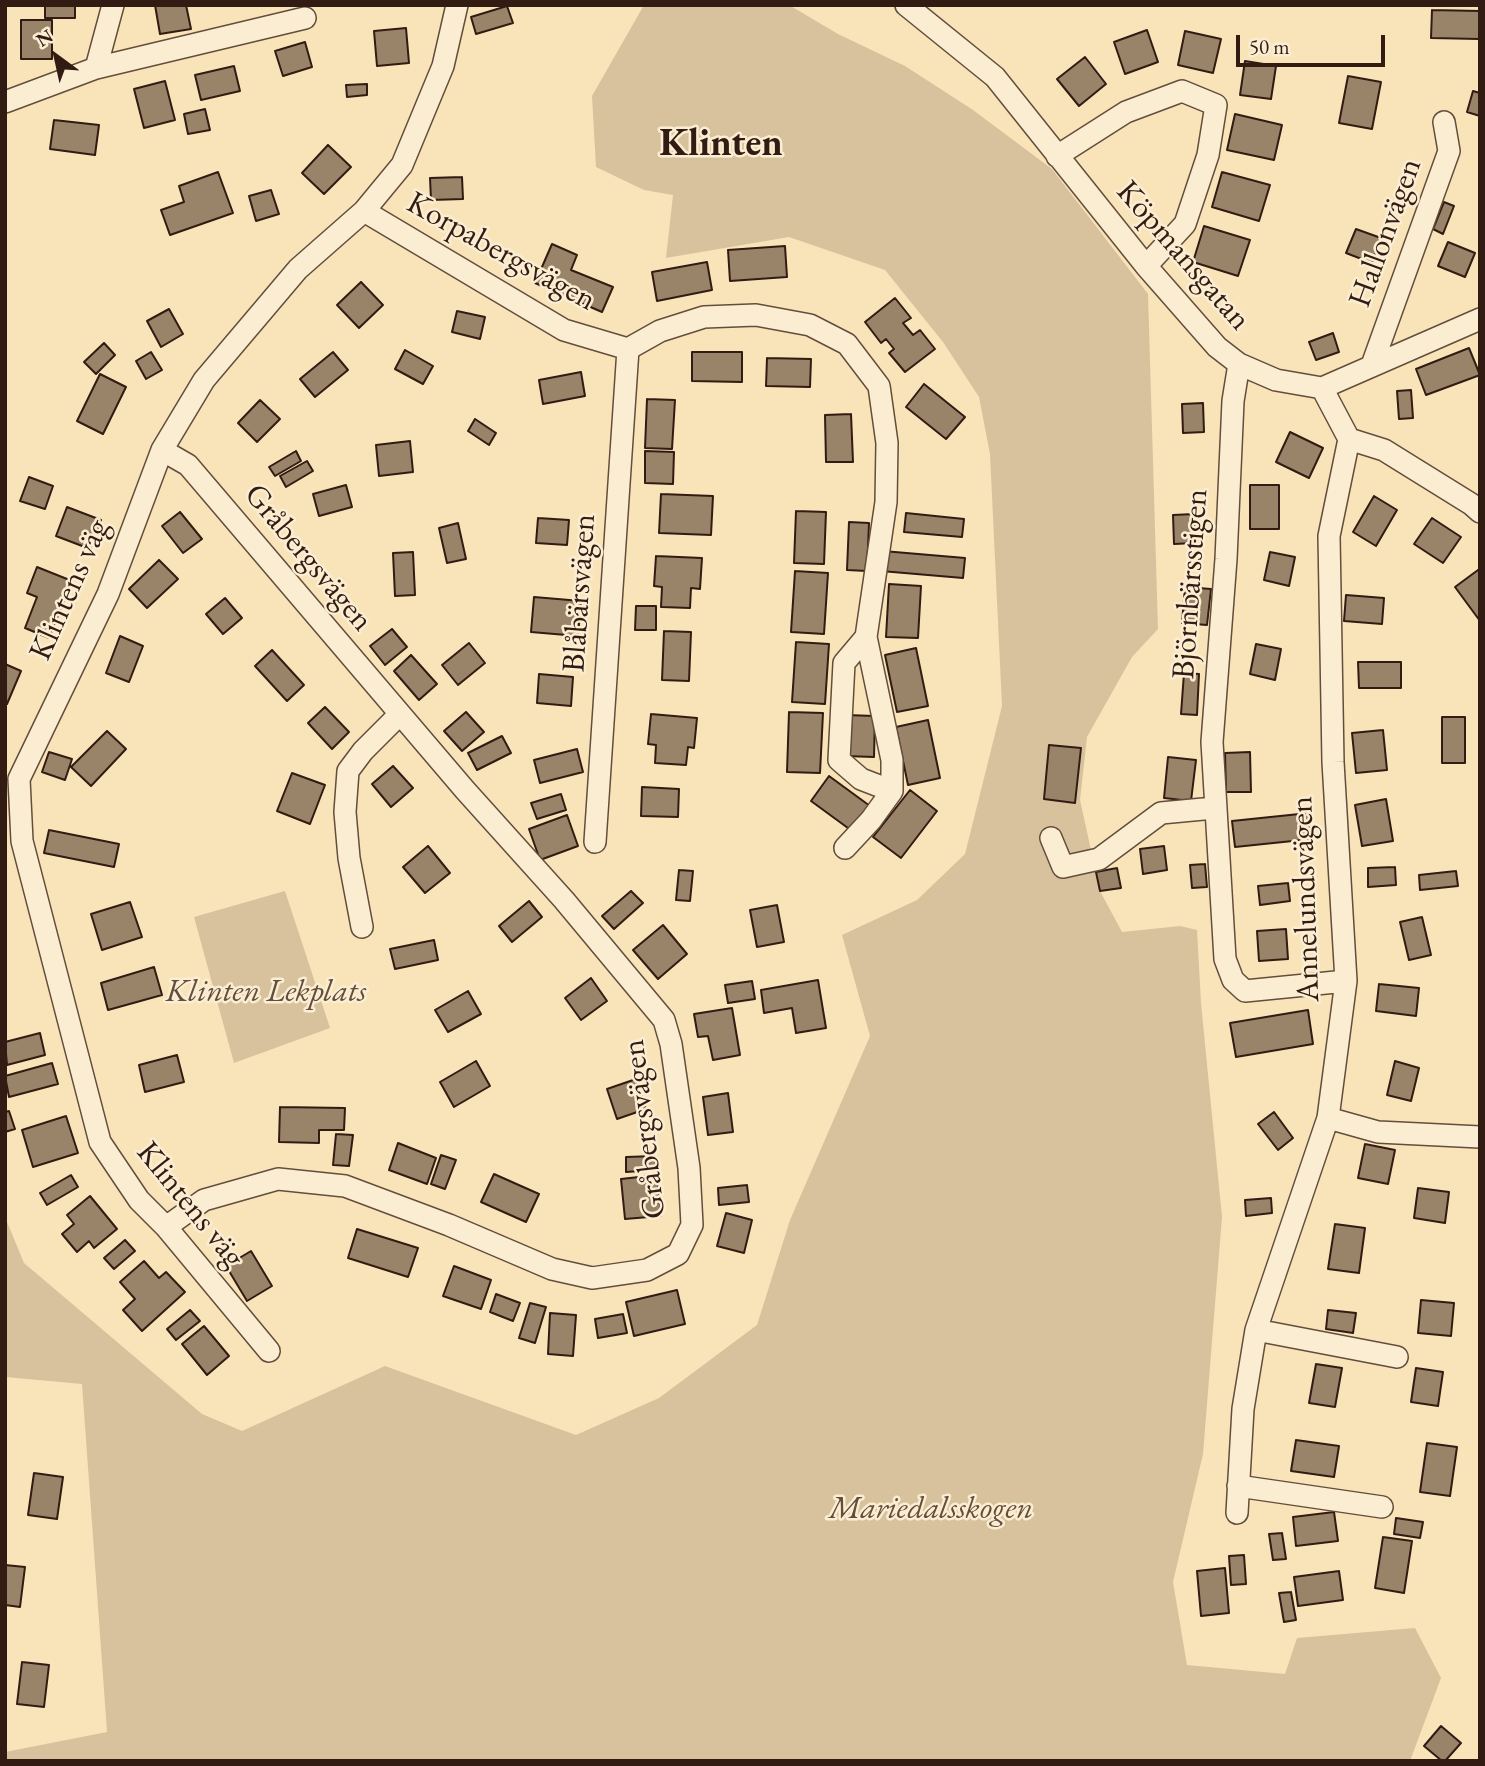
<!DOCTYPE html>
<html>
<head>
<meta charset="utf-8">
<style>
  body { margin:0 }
  #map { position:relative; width:1485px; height:1766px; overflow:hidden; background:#f9e4b9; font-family:"EB Garamond",serif }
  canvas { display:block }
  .frame { position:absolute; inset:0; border:7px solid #311b12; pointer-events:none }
  .north { position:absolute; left:21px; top:21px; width:70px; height:70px; -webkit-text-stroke:5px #fbedd2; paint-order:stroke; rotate:327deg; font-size:19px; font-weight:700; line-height:28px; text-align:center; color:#311b12 }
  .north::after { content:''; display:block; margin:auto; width:24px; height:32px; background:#311b12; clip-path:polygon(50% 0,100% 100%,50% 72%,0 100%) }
  .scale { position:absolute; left:1236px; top:35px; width:149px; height:32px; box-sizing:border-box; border:4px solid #311b12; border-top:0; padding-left:9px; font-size:21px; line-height:24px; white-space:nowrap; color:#311b12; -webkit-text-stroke:5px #fbedd2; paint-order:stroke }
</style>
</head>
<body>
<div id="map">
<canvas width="1485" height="1766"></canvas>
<div class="frame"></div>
<div class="north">N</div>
<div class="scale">50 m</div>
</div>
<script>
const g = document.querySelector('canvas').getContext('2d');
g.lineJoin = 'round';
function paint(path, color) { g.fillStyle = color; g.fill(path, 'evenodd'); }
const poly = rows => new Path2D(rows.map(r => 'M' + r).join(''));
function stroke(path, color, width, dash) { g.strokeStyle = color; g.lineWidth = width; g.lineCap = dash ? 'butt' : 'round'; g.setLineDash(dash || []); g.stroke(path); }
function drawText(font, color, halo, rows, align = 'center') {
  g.font = font + ' "EB Garamond",serif'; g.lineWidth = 5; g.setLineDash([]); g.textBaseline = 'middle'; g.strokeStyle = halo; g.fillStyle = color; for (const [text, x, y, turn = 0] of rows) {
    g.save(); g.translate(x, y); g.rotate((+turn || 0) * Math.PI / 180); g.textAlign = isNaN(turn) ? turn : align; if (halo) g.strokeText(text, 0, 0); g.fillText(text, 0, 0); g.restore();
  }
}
paint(poly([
  [644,5,789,5,838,34,905,66,973,110,1052,169,1148,294,1158,629,1132,657,1087,737,1080,800,1100,891,1122,932,1180,926,1197,930,1201,1003,1222,1217,1203,1454,1173,1582,1187,1665,1285,1674,1297,1638,1415,1628,1441,1678,1410,1761,5,1761,5,1752,107,1732,82,1384,5,1377,5,1217,24,1263,202,1414,242,1431,385,1366,576,1435,659,1398,757,1325,790,1220,870,1036,842,935,917,900,965,854,1002,706,990,454,979,397,943,342,885,270,789,237,666,258,673,195,644,190,596,167,592,96],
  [285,891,330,1028,234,1063,194,917]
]), '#d7c29d');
const building = poly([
  [45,5,75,5,75,18,45,18,45,5],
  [155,5,186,5,191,29,160,34,155,5],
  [507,6,513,23,476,34,471,17,507,6],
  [1432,10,1480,11,1479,39,1431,38,1432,10],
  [21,20,52,20,52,59,21,59,21,20],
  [406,28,409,63,377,66,374,31,406,28],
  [1147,30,1158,62,1125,74,1114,42,1147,30],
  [1185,31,1221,39,1213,73,1178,65,1185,31],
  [305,42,312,67,283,76,275,51,305,42],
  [1085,57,1106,84,1079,106,1057,79,1085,57],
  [1245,61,1276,66,1271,99,1240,95,1245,61],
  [234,66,240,91,201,100,195,75,234,66],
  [1348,76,1381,82,1372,129,1339,123,1348,76],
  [165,81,175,120,144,128,134,89,165,81],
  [367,84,367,95,347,97,346,85,367,84],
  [1473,91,1480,93,1480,116,1467,112,1473,91],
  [205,109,210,130,188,134,184,114,205,109],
  [1235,114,1282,125,1274,160,1227,150,1235,114],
  [54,120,99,125,95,155,50,149,54,120],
  [328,145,351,167,324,194,302,173,328,145],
  [218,172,233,213,170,235,161,210,184,202,179,186,218,172],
  [1222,172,1270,185,1259,221,1212,207,1222,172],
  [462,177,463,199,431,200,430,178,462,177],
  [271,190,279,214,256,221,249,196,271,190],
  [1444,202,1454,206,1443,234,1433,229,1444,202],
  [1204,226,1250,240,1238,276,1193,262,1204,226],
  [1356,229,1381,238,1372,263,1346,253,1356,229],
  [1448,242,1475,253,1465,277,1438,266,1448,242],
  [552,244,577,255,571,270,613,287,602,312,535,283,552,244],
  [785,246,787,277,730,281,728,250,785,246],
  [707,262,712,290,657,301,652,272,707,262],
  [361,282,383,305,359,328,337,305,361,282],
  [895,298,911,318,903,323,913,335,920,330,935,349,905,372,889,353,894,349,886,339,881,343,865,322,895,298],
  [169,309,183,334,161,347,147,321,169,309],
  [457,311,485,317,480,339,452,332,457,311],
  [1333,333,1339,352,1316,360,1309,342,1333,333],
  [104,343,115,355,96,374,84,362,104,343],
  [1469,348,1480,375,1426,395,1416,369,1469,348],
  [405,350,433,366,423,384,395,369,405,350],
  [151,352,162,370,146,379,136,361,151,352],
  [333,352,348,370,315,397,300,379,333,352],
  [692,352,742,352,742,382,692,381,692,352],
  [767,358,811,359,810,387,766,386,767,358],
  [581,372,585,396,543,404,539,380,581,372],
  [100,374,126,387,103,434,77,421,100,374],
  [924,384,965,417,946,439,906,407,924,384],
  [1411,390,1413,418,1399,419,1397,391,1411,390],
  [647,399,675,400,672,449,645,448,647,399],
  [260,400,280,419,257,442,238,423,260,400],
  [1203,403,1204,432,1183,433,1182,404,1203,403],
  [851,414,853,462,826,462,825,415,851,414],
  [475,419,496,433,489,445,468,431,475,419],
  [1290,432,1323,448,1309,478,1276,462,1290,432],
  [410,441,413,472,379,476,376,445,410,441],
  [296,451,301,461,275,476,269,467,296,451],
  [645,451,674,452,673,484,645,483,645,451],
  [307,461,313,471,286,487,280,476,307,461],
  [29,477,53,486,45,509,20,501,29,477],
  [346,485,352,507,319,516,313,494,346,485],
  [1250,485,1279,485,1279,529,1250,529,1250,485],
  [661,494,713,496,711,535,659,533,661,494],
  [1374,496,1397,510,1376,546,1353,532,1374,496],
  [67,507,101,520,90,549,56,536,67,507],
  [796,511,826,512,824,564,794,563,796,511],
  [180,512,202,539,183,553,162,526,180,512],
  [906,513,964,519,962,537,904,532,906,513],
  [1194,514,1195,543,1174,544,1173,515,1194,514],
  [538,518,569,520,567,545,536,543,538,518],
  [1432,518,1461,537,1443,563,1414,544,1432,518],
  [849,522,869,523,867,571,847,570,849,522],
  [458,523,466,559,447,563,439,528,458,523],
  [883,551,965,558,963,578,881,571,883,551],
  [413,552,415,595,395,596,393,553,413,552],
  [1270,552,1295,557,1289,586,1264,580,1270,552],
  [656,556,702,558,700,589,691,588,690,608,661,607,662,587,654,586,656,556],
  [159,560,178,579,147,608,129,589,159,560],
  [37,567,72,581,49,638,25,628,37,597,27,593,37,567],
  [1478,570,1480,572,1480,621,1455,587,1478,570],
  [795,571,828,573,824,634,791,632,795,571],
  [889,584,921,586,918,638,886,637,889,584],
  [1185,587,1211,589,1207,625,1182,623,1185,587],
  [1346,595,1384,598,1382,624,1344,621,1346,595],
  [534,597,581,601,578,636,531,632,534,597],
  [225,598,242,618,223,634,206,614,225,598],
  [636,606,656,606,656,630,635,630,636,606],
  [392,629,407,647,385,665,370,646,392,629],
  [664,631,691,632,689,681,662,680,664,631],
  [120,636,143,646,129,682,106,673,120,636],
  [796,642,829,644,825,704,792,702,796,642],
  [469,643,485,663,458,685,442,665,469,643],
  [1256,644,1281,649,1275,680,1250,674,1256,644],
  [916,648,928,706,897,712,885,655,916,648],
  [272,650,304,685,287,701,255,666,272,650],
  [411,655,437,684,419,700,394,671,411,655],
  [1358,662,1401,662,1401,688,1359,688,1358,662],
  [5,664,21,671,7,704,5,703,5,664],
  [1184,673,1199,674,1197,715,1181,714,1184,673],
  [539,674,573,677,571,706,537,703,539,674],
  [325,707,349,732,332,749,308,723,325,707],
  [466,712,484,732,462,751,444,731,466,712],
  [789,712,823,713,820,773,787,772,789,712],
  [651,714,697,718,694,748,688,747,686,765,655,763,656,745,648,744,651,714],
  [846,715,875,716,874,757,845,756,846,715],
  [1442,717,1465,717,1465,763,1442,763,1442,717],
  [928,720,940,778,908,785,896,727,928,720],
  [1383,730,1387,770,1356,773,1352,733,1383,730],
  [107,731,126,749,91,786,71,767,107,731],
  [502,736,511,753,477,770,468,753,502,736],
  [1049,745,1081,748,1075,803,1044,799,1049,745],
  [577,749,583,772,540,783,534,760,577,749],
  [49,752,72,759,65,780,42,772,49,752],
  [1250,752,1251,792,1226,792,1225,753,1250,752],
  [1168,757,1196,760,1191,801,1164,798,1168,757],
  [393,766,413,788,391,807,372,784,393,766],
  [292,773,325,785,310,824,277,811,292,773],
  [829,776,870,806,852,831,811,801,829,776],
  [642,787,679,789,678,817,641,816,642,787],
  [910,790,937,811,901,858,873,837,910,790],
  [561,794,566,810,537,819,531,803,561,794],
  [1386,799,1393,841,1362,846,1355,805,1386,799],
  [1309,813,1312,839,1235,847,1232,821,1309,813],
  [567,815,578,846,540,860,529,829,567,815],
  [49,830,119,844,114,867,44,853,49,830],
  [428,846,450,873,425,893,403,867,428,846],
  [1164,846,1167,870,1143,874,1140,849,1164,846],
  [1205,864,1207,887,1192,888,1190,865,1205,864],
  [1395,867,1396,885,1368,887,1368,868,1395,867],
  [1117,868,1121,888,1100,891,1096,872,1117,868],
  [679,870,693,871,690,901,676,900,679,870],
  [1456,871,1458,886,1420,890,1419,875,1456,871],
  [1288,883,1290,901,1260,905,1258,886,1288,883],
  [631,891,643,903,614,929,602,916,631,891],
  [529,901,542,917,512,942,499,926,529,901],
  [130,902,142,937,102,950,91,914,130,902],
  [777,905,784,942,757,947,750,910,777,905],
  [1422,917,1431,955,1409,960,1400,922,1422,917],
  [663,925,687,954,658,979,633,950,663,925],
  [1286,929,1288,959,1259,961,1257,931,1286,929],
  [434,940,438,960,395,969,390,949,434,940],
  [154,967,162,995,108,1010,101,983,154,967],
  [591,978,607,1001,581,1020,565,998,591,978],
  [818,980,826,1028,796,1033,792,1008,764,1013,761,990,818,980],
  [752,981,755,999,728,1003,725,985,752,981],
  [1379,984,1419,988,1416,1016,1376,1011,1379,984],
  [468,991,481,1014,448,1032,435,1010,468,991],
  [732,1008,740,1055,713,1060,708,1036,698,1037,694,1014,732,1008],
  [1308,1010,1313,1044,1236,1057,1230,1023,1308,1010],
  [40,1033,45,1055,7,1065,5,1042,40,1033],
  [177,1055,184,1082,145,1092,139,1065,177,1055],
  [476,1061,490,1086,454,1107,440,1082,476,1061],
  [1395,1061,1419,1068,1411,1101,1387,1095,1395,1061],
  [52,1063,58,1084,9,1097,5,1076,52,1063],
  [636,1079,646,1109,617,1119,607,1089,636,1079],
  [728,1093,733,1132,708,1135,703,1097,728,1093],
  [280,1107,345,1108,344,1130,319,1130,319,1143,279,1142,280,1107],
  [9,1111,15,1129,5,1132,5,1112,9,1111],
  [1274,1112,1293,1138,1278,1150,1258,1124,1274,1112],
  [66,1116,78,1153,33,1167,22,1130,66,1116],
  [336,1134,353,1135,349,1166,333,1165,336,1134],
  [398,1143,436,1158,427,1184,389,1170,398,1143],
  [1365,1144,1395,1150,1388,1184,1358,1178,1365,1144],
  [441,1155,456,1160,445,1189,431,1184,441,1155],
  [655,1156,656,1170,626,1172,626,1157,655,1156],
  [494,1174,539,1194,526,1222,481,1202,494,1174],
  [71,1175,78,1187,47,1205,40,1193,71,1175],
  [657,1175,661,1216,625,1219,621,1179,657,1175],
  [747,1185,749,1202,719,1205,718,1188,747,1185],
  [1418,1188,1449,1192,1445,1223,1414,1218,1418,1188],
  [90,1196,117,1229,94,1248,89,1241,77,1252,62,1234,74,1224,67,1215,90,1196],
  [1271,1198,1272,1213,1246,1216,1245,1200,1271,1198],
  [726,1213,752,1220,744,1253,717,1246,726,1213],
  [1335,1224,1365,1228,1359,1273,1328,1269,1335,1224],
  [357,1229,418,1248,408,1277,348,1258,357,1229],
  [125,1240,135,1251,114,1269,104,1258,125,1240],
  [251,1251,272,1286,247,1301,226,1266,251,1251],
  [144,1261,159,1278,166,1272,185,1292,142,1331,123,1310,135,1299,120,1282,144,1261],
  [454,1266,491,1280,481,1309,443,1296,454,1266],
  [677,1290,685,1324,634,1336,626,1302,677,1290],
  [496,1294,520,1303,513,1321,490,1312,496,1294],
  [1421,1300,1454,1303,1451,1336,1418,1333,1421,1300],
  [530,1303,546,1307,535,1343,519,1338,530,1303],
  [190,1310,200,1321,176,1340,167,1329,190,1310],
  [1328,1310,1356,1313,1353,1333,1326,1329,1328,1310],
  [550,1313,576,1315,573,1356,548,1354,550,1313],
  [623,1314,627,1333,598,1338,595,1319,623,1314],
  [204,1326,229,1356,207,1375,182,1344,204,1326],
  [1316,1364,1342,1368,1335,1407,1309,1403,1316,1364],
  [1416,1368,1443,1372,1438,1406,1411,1402,1416,1368],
  [1296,1440,1339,1446,1334,1477,1291,1471,1296,1440],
  [1427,1443,1457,1447,1450,1496,1420,1492,1427,1443],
  [34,1473,63,1477,57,1519,28,1515,34,1473],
  [1334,1512,1338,1541,1296,1546,1293,1517,1334,1512],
  [1396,1518,1423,1522,1420,1538,1394,1534,1396,1518],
  [1282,1533,1286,1559,1273,1560,1269,1534,1282,1533],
  [1383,1537,1412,1541,1404,1593,1375,1588,1383,1537],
  [1244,1555,1246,1584,1231,1585,1229,1556,1244,1555],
  [5,1565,25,1567,20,1607,5,1605,5,1565],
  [1225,1568,1229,1613,1201,1616,1197,1571,1225,1568],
  [1339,1571,1343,1600,1298,1606,1294,1577,1339,1571],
  [1291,1592,1296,1620,1284,1622,1279,1593,1291,1592],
  [22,1662,49,1665,44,1707,17,1704,22,1662],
  [1441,1726,1461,1743,1445,1761,1442,1761,1424,1746,1441,1726]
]);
paint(building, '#998469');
stroke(building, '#311b12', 2);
const minor = poly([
  [906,5,995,77,1146,266,1217,347,1239,364,1276,380,1322,388,1349,439,1384,450,1471,504,1480,512],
  [96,68,305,18],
  [5,102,96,68,113,5],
  [1057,156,1126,112,1182,91,1216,105,1208,155,1185,224,1146,266],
  [364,211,564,330,628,349,660,331,704,317,756,315,810,325,847,344,879,386,887,443,886,502,866,637,892,760,892,791,871,820,845,848],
  [1239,364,1233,401,1226,559,1212,742,1225,959,1233,980,1245,991,1346,981],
  [1372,365,1449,151,1444,122],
  [1322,388,1480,319],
  [162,450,188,465,465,790,564,900,664,1020,671,1044,689,1168,692,1225,678,1254,647,1270,592,1278,552,1269,449,1225,345,1186,278,1179,204,1200,166,1227],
  [866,637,844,663,839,760,861,779,892,791],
  [1051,838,1063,867,1099,859,1161,813,1214,808],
  [595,842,628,349],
  [362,927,349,858,345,812,348,771,363,751,400,714],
  [1328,1118,1378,1132,1480,1137],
  [1256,1330,1397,1357],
  [269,1351,166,1227,139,1200,100,1142,22,841,19,779,108,594,162,450,204,380,298,269,364,211,402,165,443,66,457,5],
  [1238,1486,1382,1507],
  [1237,1513,1243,1409,1256,1330,1328,1118,1346,981,1333,762,1329,536,1349,439]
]);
stroke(minor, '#634d3c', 24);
stroke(minor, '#fbedd2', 21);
drawText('32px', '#311b12', '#fbedd2', [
  ["Hallonvägen",1386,233,-70],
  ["Korpabergsvägen",501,252,29],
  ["Köpmansgatan",1183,256,49],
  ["Gråbergsvägen",308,558,50],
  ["Björnbärsstigen",1191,584,-86],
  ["Klintens väg",70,590,-66],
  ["Blåbärsvägen",580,593,-86],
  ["Annelundsvägen",1306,899,-92],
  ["Gråbergsvägen",645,1129,-97],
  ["Klintens väg",190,1205,51]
]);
drawText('italic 32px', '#634d3c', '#fbedd2', [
  ["Klinten Lekplats",266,992],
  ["Mariedalsskogen",931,1509]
]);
drawText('bold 38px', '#311b12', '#fbedd2', [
  ["Klinten",721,145]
]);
</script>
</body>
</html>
